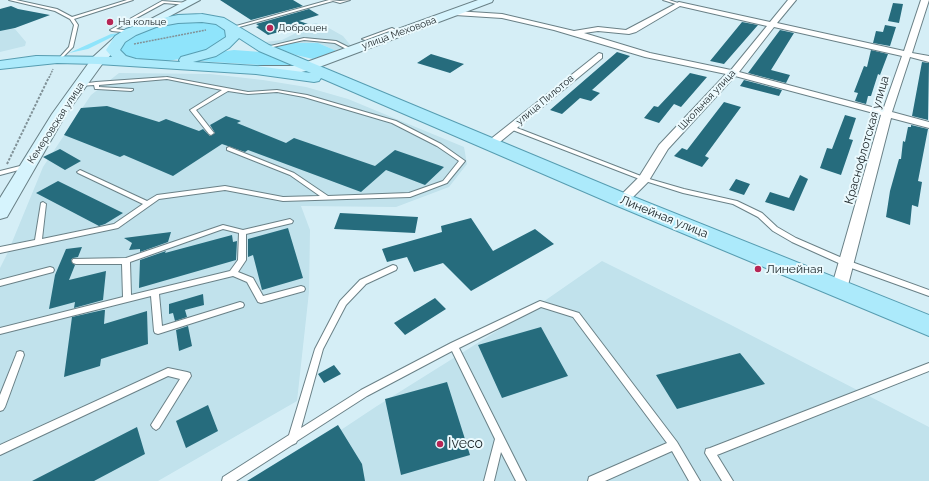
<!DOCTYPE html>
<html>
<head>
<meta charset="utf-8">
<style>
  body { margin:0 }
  canvas { display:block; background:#d5eef6 }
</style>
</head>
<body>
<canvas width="929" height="481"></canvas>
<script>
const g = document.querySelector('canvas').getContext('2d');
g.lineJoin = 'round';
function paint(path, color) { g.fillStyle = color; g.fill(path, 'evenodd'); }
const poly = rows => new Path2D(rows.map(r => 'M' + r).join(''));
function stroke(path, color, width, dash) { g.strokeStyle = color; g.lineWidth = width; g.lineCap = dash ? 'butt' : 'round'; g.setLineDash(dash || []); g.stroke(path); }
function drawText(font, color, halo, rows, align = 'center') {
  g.font = font + ' Raleway,sans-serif'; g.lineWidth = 4; g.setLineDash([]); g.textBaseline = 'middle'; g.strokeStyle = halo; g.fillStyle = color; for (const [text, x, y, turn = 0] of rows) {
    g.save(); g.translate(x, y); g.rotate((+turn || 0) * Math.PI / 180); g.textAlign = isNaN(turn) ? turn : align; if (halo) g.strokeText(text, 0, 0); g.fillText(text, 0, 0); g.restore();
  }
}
paint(poly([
  [316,23,327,27,343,36,352,47,339,52,318,43,286,44,274,47,265,42,282,40,302,30,299,27],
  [0,26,15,29,26,42,25,46,0,52],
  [119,73,210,74,263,80,306,87,348,99,464,147,467,164,449,187,396,207,301,206,310,230,309,292,297,401,158,481,0,481,0,268,8,252,43,167,91,95],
  [602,261,731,325,929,427,929,481,264,481,377,406,540,304]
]), '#c1e2ec');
paint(poly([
  [190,20,218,24,226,29,227,34,226,38,213,48,185,58,162,62,133,60,122,55,119,49,123,41,151,27],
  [120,33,88,49,69,53,111,34],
  [293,43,318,43,339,52,313,59,296,55,274,47],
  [234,50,261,52,296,65,291,67,198,61,219,52]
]), '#8fe4fb');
paint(poly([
  [220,0,293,0,303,6,251,20],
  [893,3,903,4,899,23,888,21],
  [11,6,18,9,50,15,15,28,0,31,0,9],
  [309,9,319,15,299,21,308,24,268,35,256,27,259,26,256,24],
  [742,22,758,25,724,64,710,61],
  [885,25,896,27,890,46,873,43,876,31,883,32],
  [780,30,794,33,771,70,790,75,786,83,748,73],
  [871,50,888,54,880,75,878,74,871,96,868,96,866,104,855,101,858,93,854,92,864,66,867,67],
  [617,52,630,56,592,90,600,93,591,101,580,98,562,114,550,110],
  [431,54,464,64,450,73,417,63],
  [922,62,929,63,928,120,912,116],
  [690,73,707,77,681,107,674,104,659,123,644,118,654,106,658,107],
  [744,80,782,90,779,96,740,86],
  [724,102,741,107,705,156,709,158,702,167,674,156,682,148,687,150],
  [107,106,159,122,166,119,199,131,203,129,210,136,215,133,210,125,226,116,241,121,237,123,286,143,294,138,375,166,395,150,444,167,425,185,386,170,361,192,248,150,245,152,222,144,173,176,124,155,120,157,64,135,81,108],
  [845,115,856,118,849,139,853,140,841,175,820,168,827,148,832,149],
  [911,125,928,129,918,181,922,182,918,207,912,205,910,225,886,217,890,191,899,159,901,159,903,141,905,142,908,127,911,127],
  [60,149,81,161,65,170,43,157],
  [800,175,808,179,794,211,765,202,770,192,789,198],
  [736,179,750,184,744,195,729,190],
  [58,181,123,213,105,224,99,226,36,193],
  [340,213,418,217,415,233,334,229],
  [471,218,493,251,535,229,554,244,471,291,443,263,414,272,407,257,387,262,382,249,442,232,441,226],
  [288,228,303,278,262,290,253,255,248,257,248,239],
  [171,232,168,242,140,252,140,249,129,250,132,243,124,238],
  [232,235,233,242,237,241,236,260,139,288,140,260,166,251,165,253],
  [82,247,78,257,73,258,71,260,75,265,69,280,106,271,103,300,74,308,75,302,49,309,55,275,66,249],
  [203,294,204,305,185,310,187,317,175,321,173,313,169,314,169,304],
  [435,298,446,309,405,335,394,323],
  [103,310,105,310,104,324,147,311,148,344,101,359,100,366,64,377,72,317],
  [188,326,192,346,179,351,176,330],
  [541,327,568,376,502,398,478,345],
  [740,353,765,384,677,409,656,375],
  [334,365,341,374,324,383,318,374],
  [447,382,470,455,401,475,385,399],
  [208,405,218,431,186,448,176,421],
  [338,425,362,464,365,481,247,481],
  [137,427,145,454,94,481,32,481]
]), '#266c7d');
const lane = poly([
  [9,0,16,0,57,9,72,17,127,0,133,0,74,19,78,25,73,47,62,58,60,57,69,47,74,25,70,19,55,11,9,0],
  [329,0,340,1,350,0,340,3,333,1,232,29,229,28,329,0],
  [663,0,669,0,681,4,679,5,663,0],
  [162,1,188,3,190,4,188,5,164,3,116,29,130,31,131,31,131,33,112,31,110,30,162,1],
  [392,28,402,33,400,34,392,30,365,40,362,39,392,28],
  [304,38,336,41,354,50,350,51,335,43,304,40,264,49,262,48,304,38],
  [167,77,248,92,277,90,307,95,396,121,441,144,465,161,447,183,410,197,283,201,225,190,159,199,118,228,0,253,0,247,35,240,41,203,43,202,46,204,42,239,114,224,143,204,78,173,77,172,80,170,147,201,157,195,225,186,283,197,320,196,290,175,227,150,227,148,229,147,294,173,328,196,409,193,443,181,459,161,437,146,392,123,304,97,277,92,248,94,228,91,196,110,214,133,211,135,209,134,190,110,222,90,167,79,99,85,99,87,133,89,133,90,131,91,97,89,95,89,94,85,80,86,78,85,80,84,96,82,167,77],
  [512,126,646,178,684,189,737,201,762,213,777,227,796,238,849,261,929,290,929,296,843,265,792,242,773,231,758,217,733,204,683,193,642,180,510,129,509,128,512,126],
  [28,164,30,165,30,167,0,175,0,171,28,164],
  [290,219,293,221,292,223,246,234,246,260,238,272,253,278,263,296,301,286,304,287,305,289,304,291,261,303,258,302,247,282,233,276,159,294,162,326,240,302,243,303,244,305,243,307,158,334,155,333,154,331,151,296,0,334,0,328,123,297,122,264,76,264,73,263,72,261,73,259,126,258,223,225,243,230,290,219],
  [223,229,239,233,238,260,230,271,131,295,130,262,223,229],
  [393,265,396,266,397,268,396,270,366,284,346,305,323,349,301,428,361,390,451,343,540,301,579,313,677,442,700,481,689,481,672,451,605,481,588,481,589,477,667,443,573,317,541,307,459,348,526,481,516,481,501,452,494,481,484,481,495,439,452,351,367,396,297,441,296,443,292,445,236,481,222,481,223,477,289,435,315,349,340,301,360,280,393,265],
  [50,267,53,268,54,270,53,272,0,286,0,280,50,267],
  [20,351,23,352,24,355,5,407,3,410,0,411,0,395,16,355,17,352,20,351],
  [929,363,929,371,717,455,733,481,722,481,705,453,706,449,710,448,929,363],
  [168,368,187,372,190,373,191,376,159,428,156,430,153,428,151,425,180,379,168,376,0,455,0,445,168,368]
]);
const street = poly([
  [788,0,796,0,777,23,904,51,921,0,929,0,912,53,929,56,929,62,910,57,892,112,929,122,929,128,891,118,847,289,844,293,839,295,834,293,831,289,881,115,735,76,668,149,648,182,627,203,622,204,617,203,616,200,639,177,659,145,726,74,645,57,554,30,502,18,455,15,451,13,455,11,502,14,574,31,598,27,626,30,679,2,770,22,788,0],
  [680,6,767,26,731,70,650,53,584,33,598,31,629,34,636,32,680,6],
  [774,27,902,56,883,110,739,72,774,27],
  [599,53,602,54,602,58,495,146,487,146,485,144,487,142,599,53]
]);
const secondary = poly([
  [187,0,200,0,142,31,138,32,132,29,187,0],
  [478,0,493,0,492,2,314,69,293,74,260,74,255,73,253,70,255,67,260,66,293,66,304,63,478,0],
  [120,35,126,39,103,63,66,114,7,217,0,219,0,198,52,114,93,57,116,36,120,35]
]);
const primary = poly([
  [202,14,224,18,269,45,629,195,929,315,929,336,615,205,321,78,319,81,314,82,256,74,98,64,57,63,0,69,0,61,36,56,112,57,106,50,115,36,126,29,153,20,178,15,202,14],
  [202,22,216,24,225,30,226,37,206,50,181,57,179,60,180,62,136,59,126,56,120,50,125,42,136,35,156,27,178,23,202,22],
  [239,38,259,51,311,73,256,66,193,62,216,56,229,48,239,38]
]);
stroke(lane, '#6a8187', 2);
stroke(street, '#6a8187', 2);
stroke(secondary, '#6a8187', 2);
stroke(primary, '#579db1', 2);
stroke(poly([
  [134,44,206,30],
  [49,78,53,69]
]), '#809197', 1.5, [2, 1]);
stroke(poly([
  [7,164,49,77]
]), '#809197', 2, [2.5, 1.5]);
paint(lane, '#fff');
paint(street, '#fff');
paint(secondary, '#d6f4fd');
paint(primary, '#aceafb');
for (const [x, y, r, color] of [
  [110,22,4,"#b62655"],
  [270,28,4,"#b62655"],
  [758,269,4,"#b62655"],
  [440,444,4,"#b62655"]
]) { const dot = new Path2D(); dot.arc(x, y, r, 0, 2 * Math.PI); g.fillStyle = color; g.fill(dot); stroke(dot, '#ebfafe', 1.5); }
drawText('10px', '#20292c', '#ebfafe', [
  ["На кольце",118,22],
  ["Доброцен",278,28]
], 'left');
drawText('10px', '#20292c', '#ebfafe', [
  ["улица Меховова",399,33,-20],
  ["улица Пилотов",545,100,-40],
  ["Школьная улица",707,100,-47],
  ["Кемеровская улица",56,123,-57]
]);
drawText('12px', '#20292c', '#ebfafe', [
  ["Краснофлотская улица",867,140,-74],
  ["Линейная улица",664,217,22]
]);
drawText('12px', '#20292c', '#ebfafe', [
  ["Линейная",766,269]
], 'left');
drawText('14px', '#20292c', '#ebfafe', [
  ["Iveco",448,444]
], 'left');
</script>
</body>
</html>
